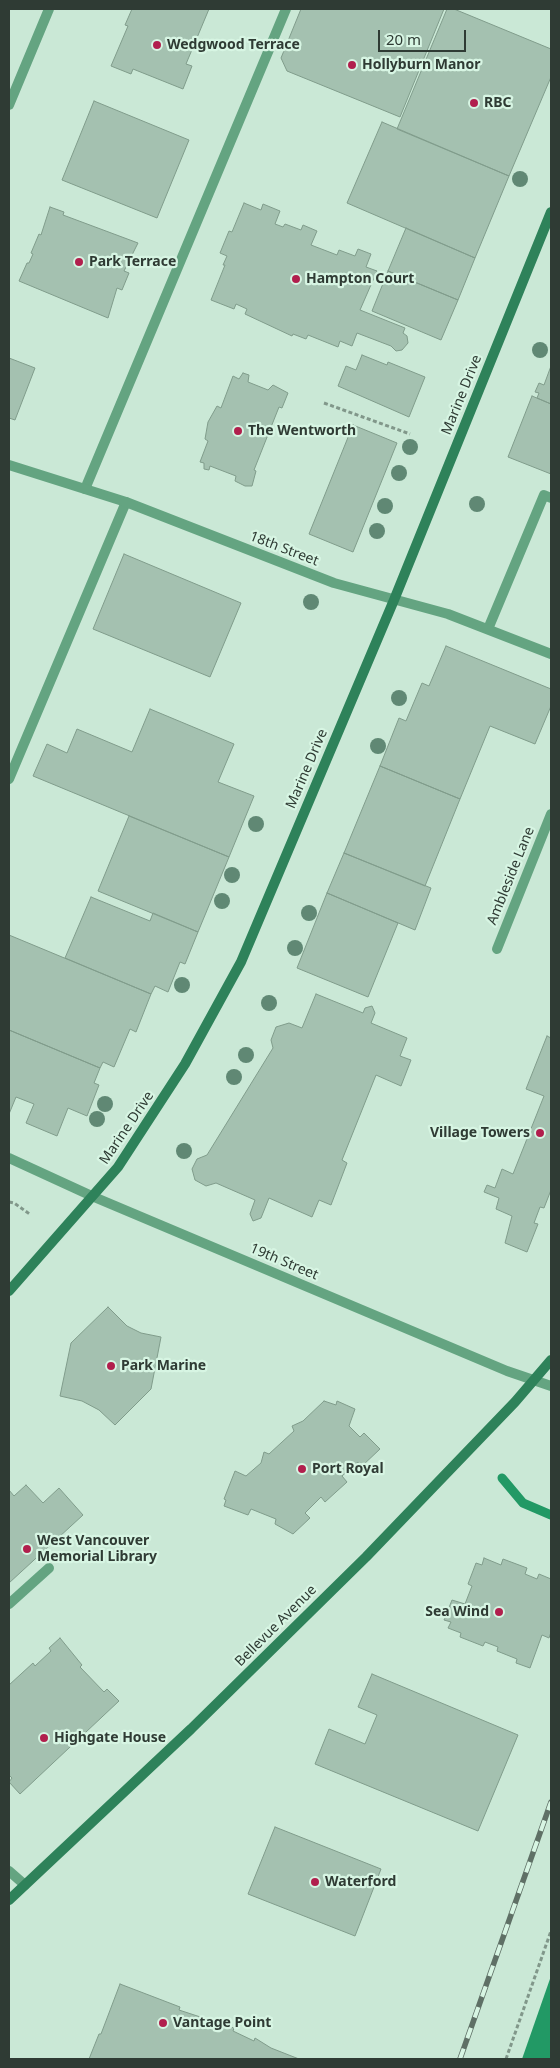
<!DOCTYPE html>
<html>
<head>
<meta charset="utf-8">
<style>
  body { margin:0 }
  #map { position:relative; width:560px; height:2068px; overflow:hidden; background:#cae8d6; font-family:"Noto Sans",sans-serif }
  canvas { display:block }
  .frame { position:absolute; inset:0; border:10px solid #2f3b34; pointer-events:none }
  .scale { position:absolute; left:378px; top:30px; width:88px; height:22px; box-sizing:border-box; border:2px solid #2f3b34; border-top:0; padding-left:6px; font-size:15px; line-height:18px; white-space:nowrap; color:#2f3b34; -webkit-text-stroke:4px #d7f5e3; paint-order:stroke }
</style>
</head>
<body>
<div id="map">
<canvas width="560" height="2068"></canvas>
<div class="frame"></div>
<div class="scale">20 m</div>
</div>
<script>
const g = document.querySelector('canvas').getContext('2d');
g.lineJoin = 'round';
function paint(path, color) { g.fillStyle = color; g.fill(path, 'evenodd'); }
const poly = rows => new Path2D(rows.map(r => 'M' + r).join(''));
function stroke(path, color, width, dash) { g.strokeStyle = color; g.lineWidth = width; g.lineCap = dash ? 'butt' : 'round'; g.setLineDash(dash || []); g.stroke(path); }
function drawText(font, color, halo, rows, align = 'center') {
  g.font = font + ' "Noto Sans",sans-serif'; g.lineWidth = 4.5; g.setLineDash([]); g.textBaseline = 'middle'; g.strokeStyle = halo; g.fillStyle = color; for (const [text, x, y, turn = 0] of rows) {
    g.save(); g.translate(x, y); g.rotate((+turn || 0) * Math.PI / 180); g.textAlign = isNaN(turn) ? turn : align; if (halo) g.strokeText(text, 0, 0); g.fillText(text, 0, 0); g.restore();
  }
}
paint(poly([
  [551,1976,551,2059,522,2059]
]), '#229965');
stroke(poly([
  [502,1478,523,1503,551,1515]
]), '#229965', 9);
const building = poly([
  [132,9,209,9,186,64,192,66,183,89,133,69,131,74,111,66,128,26,125,25,132,9],
  [301,9,444,9,400,117,287,71,281,58,301,9],
  [447,9,454,9,551,49,551,77,509,176,397,129,447,9],
  [94,101,189,140,157,218,62,180,94,101],
  [382,122,509,176,475,258,347,203,382,122],
  [244,203,261,210,263,204,280,211,275,224,283,227,285,224,301,230,303,225,317,231,311,245,337,255,339,250,355,256,358,249,371,254,366,267,377,271,360,310,405,328,403,333,407,336,408,343,402,350,396,351,391,346,357,333,352,346,340,341,338,347,308,335,306,339,293,334,292,336,245,314,247,309,236,304,234,309,211,300,225,265,223,265,227,256,220,253,229,231,232,232,244,203],
  [50,207,64,212,63,215,138,243,124,271,129,273,122,290,117,288,108,318,19,281,27,263,29,263,33,254,31,253,39,234,41,235,50,207],
  [406,228,475,258,458,300,388,271,406,228],
  [388,271,458,300,441,340,372,311,388,271],
  [362,355,387,365,388,362,425,377,409,417,338,386,346,366,356,370,362,355],
  [9,358,35,368,15,420,9,418,9,358],
  [551,366,551,404,537,398,539,393,535,392,539,383,544,385,551,366],
  [243,373,249,375,248,382,268,390,273,385,288,393,282,408,279,407,254,470,256,471,252,486,245,486,235,481,236,476,210,466,209,470,204,469,204,463,200,462,208,441,205,439,208,422,217,406,221,408,233,376,239,379,243,373],
  [532,396,551,404,551,474,508,457,532,396],
  [353,425,397,443,353,552,309,534,353,425],
  [124,554,241,603,210,677,93,629,124,554],
  [446,646,551,689,551,706,535,744,490,726,460,799,380,766,399,718,406,721,422,683,429,686,446,646],
  [150,709,234,744,218,782,254,796,229,857,33,776,47,744,67,753,77,729,132,752,150,709],
  [380,766,460,799,425,886,344,853,380,766],
  [129,816,229,857,198,932,98,891,129,816],
  [344,853,431,888,415,930,327,893,344,853],
  [327,893,398,923,368,997,297,968,327,893],
  [91,897,150,921,153,913,198,932,185,964,180,962,168,992,155,986,151,994,65,958,91,897],
  [9,935,151,994,136,1032,130,1029,114,1067,103,1062,100,1068,9,1030,9,935],
  [316,994,363,1013,365,1008,372,1006,375,1013,371,1023,407,1038,400,1056,411,1060,401,1086,376,1075,342,1160,347,1163,331,1205,319,1200,312,1217,269,1198,261,1218,253,1221,250,1214,255,1200,216,1183,206,1186,195,1180,192,1169,197,1159,207,1155,273,1048,271,1040,276,1027,289,1023,302,1028,316,994],
  [9,1030,100,1068,94,1083,99,1085,87,1116,68,1108,57,1136,26,1123,34,1104,16,1097,9,1114,9,1030],
  [547,1036,551,1038,551,1190,544,1208,540,1207,534,1223,538,1224,527,1252,505,1243,512,1216,496,1209,499,1198,484,1192,487,1185,495,1188,502,1169,513,1174,544,1096,526,1089,547,1036],
  [108,1307,127,1326,141,1333,161,1337,151,1389,115,1425,99,1410,82,1401,60,1396,71,1343,108,1307],
  [324,1401,336,1405,337,1401,355,1409,349,1426,360,1437,364,1433,380,1449,362,1466,358,1462,342,1476,347,1482,325,1502,321,1497,305,1513,310,1518,293,1534,275,1524,276,1519,251,1509,248,1515,224,1506,226,1500,224,1499,235,1471,246,1476,261,1463,264,1452,269,1454,294,1431,292,1426,303,1421,324,1401],
  [26,1485,43,1503,59,1488,83,1515,9,1583,9,1490,14,1496,26,1485],
  [484,1558,501,1565,503,1559,527,1568,525,1574,537,1579,539,1574,551,1579,551,1632,549,1638,542,1635,530,1668,516,1663,517,1659,497,1651,498,1647,485,1642,483,1646,460,1637,461,1633,448,1628,451,1622,444,1620,452,1600,465,1604,472,1586,468,1584,476,1563,482,1565,484,1558],
  [60,1638,82,1665,80,1667,104,1692,107,1689,119,1701,20,1794,9,1782,12,1778,9,1775,9,1685,33,1663,35,1666,51,1651,49,1648,60,1638],
  [372,1674,518,1735,478,1831,315,1764,329,1729,365,1744,377,1715,358,1707,372,1674],
  [275,1827,381,1869,355,1936,248,1894,275,1827],
  [120,1984,180,2007,179,2010,234,2028,233,2031,254,2041,255,2038,271,2048,299,2059,89,2059,99,2034,101,2034,120,1984]
]);
paint(building, '#a4c1b0');
stroke(building, '#809c8b', 1);
stroke(poly([
  [324,403,410,434],
  [9,1202,14,1203,31,1215],
  [506,2059,551,1931]
]), '#81978a', 3, [4, 2.5]);
stroke(poly([
  [85,489,286,9],
  [488,629,544,495,551,498],
  [9,779,126,502],
  [9,1604,49,1568]
]), '#64a481', 10);
stroke(poly([
  [9,105,49,9],
  [9,465,126,502,334,583,448,614,551,654],
  [497,949,551,814],
  [9,1158,94,1197,507,1371,551,1386],
  [9,1871,25,1885]
]), '#64a481', 10);
stroke(poly([
  [9,1291,118,1167,185,1064,241,962,394,600,551,212],
  [9,1900,191,1729,366,1557,515,1402,551,1360]
]), '#2e825a', 10);
const rail = poly([
  [460,2059,551,1802]
]);
stroke(rail, '#5f7066', 5.5);
stroke(rail, '#d7f5e3', 4, [11]);
g.fillStyle = '#608874';
for (const [x, y] of [
  [520,179],
  [540,350],
  [410,447],
  [399,473],
  [477,504],
  [385,506],
  [377,531],
  [311,602],
  [399,698],
  [378,746],
  [256,824],
  [232,875],
  [222,901],
  [309,913],
  [295,948],
  [182,985],
  [269,1003],
  [246,1055],
  [234,1077],
  [105,1104],
  [97,1119],
  [184,1151]
]) { g.beginPath(); g.arc(x, y, 8, 0, 2 * Math.PI); g.fill(); }
for (const [x, y, r, color] of [
  [157,45,5,"#b11f4d"],
  [352,65,5,"#b11f4d"],
  [474,103,5,"#b11f4d"],
  [79,262,5,"#b11f4d"],
  [296,279,5,"#b11f4d"],
  [238,431,5,"#b11f4d"],
  [540,1133,5,"#b11f4d"],
  [111,1366,5,"#b11f4d"],
  [302,1469,5,"#b11f4d"],
  [27,1549,5,"#b11f4d"],
  [499,1612,5,"#b11f4d"],
  [44,1738,5,"#b11f4d"],
  [315,1882,5,"#b11f4d"],
  [163,2023,5,"#b11f4d"]
]) { const dot = new Path2D(); dot.arc(x, y, r, 0, 2 * Math.PI); g.fillStyle = color; g.fill(dot); stroke(dot, '#d7f5e3', 2); }
drawText('bold 14px', '#2f3b34', '#d7f5e3', [
  ["Wedgwood Terrace",167,45],
  ["Hollyburn Manor",362,65],
  ["RBC",484,103],
  ["Park Terrace",89,262],
  ["Hampton Court",306,279],
  ["The Wentworth",248,431],
  ["Village Towers",530,1133,"right"],
  ["Park Marine",121,1366],
  ["Port Royal",312,1469],
  ["West Vancouver",37,1541],
  ["Memorial Library",37,1557],
  ["Sea Wind",489,1612,"right"],
  ["Highgate House",54,1738],
  ["Waterford",325,1882],
  ["Vantage Point",173,2023]
], 'left');
drawText('14px', '#2f3b34', '#d7f5e3', [
  ["Marine Drive",462,395,-68],
  ["18th Street",284,549,21],
  ["Marine Drive",307,769,-67],
  ["Ambleside Lane",511,876,-68],
  ["Marine Drive",127,1128,-56],
  ["19th Street",284,1262,23],
  ["Bellevue Avenue",276,1626,-45]
]);
</script>
</body>
</html>
